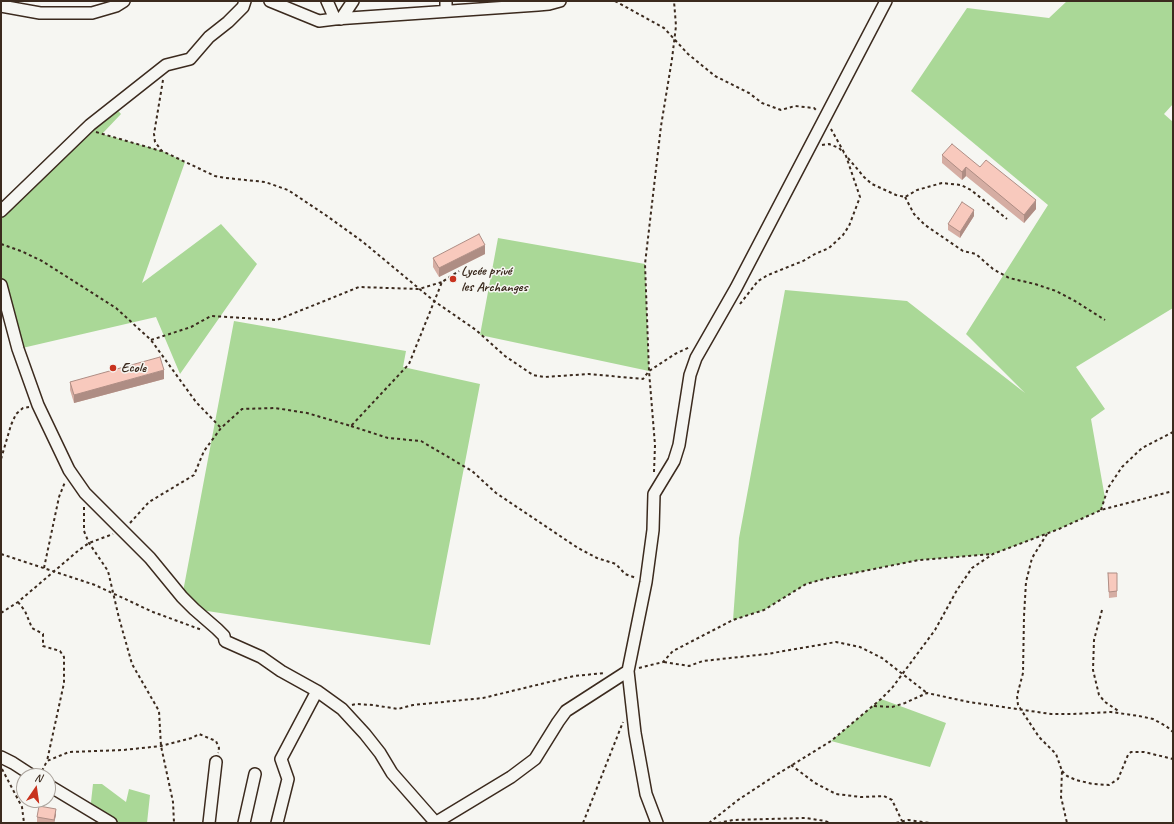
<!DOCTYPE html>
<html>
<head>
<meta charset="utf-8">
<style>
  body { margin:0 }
  #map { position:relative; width:1174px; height:824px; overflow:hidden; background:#f6f6f2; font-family:Caveat,sans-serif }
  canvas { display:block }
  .frame { position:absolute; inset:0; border:2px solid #3b2a1e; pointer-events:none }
  .north { position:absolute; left:16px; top:768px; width:40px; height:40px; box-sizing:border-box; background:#f6f6f2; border:1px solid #aba49d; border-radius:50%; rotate:13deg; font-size:11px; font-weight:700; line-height:16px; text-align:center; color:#3b2a1e }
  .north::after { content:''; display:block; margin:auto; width:14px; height:18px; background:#c8321e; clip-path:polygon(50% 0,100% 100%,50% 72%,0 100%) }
</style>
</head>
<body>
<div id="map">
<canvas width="1174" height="824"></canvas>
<div class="frame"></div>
<div class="north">N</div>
</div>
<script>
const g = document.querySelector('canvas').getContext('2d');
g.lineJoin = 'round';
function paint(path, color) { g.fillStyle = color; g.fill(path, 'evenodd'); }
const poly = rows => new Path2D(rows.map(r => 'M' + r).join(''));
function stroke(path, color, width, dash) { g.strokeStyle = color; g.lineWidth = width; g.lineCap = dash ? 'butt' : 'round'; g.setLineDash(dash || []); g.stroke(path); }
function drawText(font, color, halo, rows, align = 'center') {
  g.font = font + ' Caveat,sans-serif'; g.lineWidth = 3; g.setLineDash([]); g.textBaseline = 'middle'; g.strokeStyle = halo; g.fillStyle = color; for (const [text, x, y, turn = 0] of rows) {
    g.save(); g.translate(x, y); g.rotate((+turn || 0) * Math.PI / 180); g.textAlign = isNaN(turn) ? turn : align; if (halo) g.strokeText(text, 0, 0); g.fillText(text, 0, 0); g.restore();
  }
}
paint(poly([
  [1067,1,1173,1,1173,104,1164,114,1173,122,1173,308,1076,367,1105,409,1091,419,1105,498,1101,510,1059,529,993,554,919,560,824,579,806,584,764,610,733,620,739,538,785,290,907,301,1025,393,966,334,1048,205,911,91,967,8,1049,18],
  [114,106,121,114,102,134,162,151,185,162,142,283,221,224,257,264,180,374,156,317,18,349,1,285,1,211],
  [498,238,645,264,649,371,480,335],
  [234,321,406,351,403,367,480,384,430,645,194,609,182,597],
  [881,699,946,723,930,767,831,741],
  [93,784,102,784,126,802,129,789,150,795,147,823,111,823,90,811]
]), '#aad897');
const minor = poly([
  [270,1,319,21,335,19,538,5,549,4,560,1],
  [327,1,335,19],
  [446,1,446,11],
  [1,6,40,13,92,13,116,6,124,1],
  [341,19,353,1],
  [1,211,90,125,166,65,190,59,209,37,228,22,243,7,245,1],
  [1,285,18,349,38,405,69,470,85,493,150,558,182,597,194,609,217,629,224,636,225,641,261,657,281,671,317,691,342,709,365,734,380,753,392,773,436,823],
  [1,757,13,763,33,776],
  [48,785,111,823],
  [209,823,216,762],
  [244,823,255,774],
  [277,823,288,779,281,759,317,691],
  [435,823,511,777,535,759,558,722,566,711,628,671],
  [657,823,646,794,635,733,628,671,646,582,653,530,654,494,674,461,679,445,690,375,696,358,736,288,886,1]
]);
stroke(minor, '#3b2a1e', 14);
stroke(poly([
  [615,1,664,28,688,54,715,76,749,93,762,103,781,110,795,106,814,108,817,111],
  [163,80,154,134,155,142,162,151,215,176,226,178,265,182,288,190,327,216,363,242,434,301,476,330,505,356,533,375,544,377,589,374,643,379,649,371,675,354,690,347],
  [96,132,161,151],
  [822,145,829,144,839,148,844,153],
  [848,158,864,177,872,184,896,195,905,197,917,190,942,183,961,185,971,190,1007,219],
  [905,197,914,214,925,225,963,251,976,254,993,269,1009,278,1035,284,1056,291,1075,301,1105,320],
  [1,244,21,251,42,261,116,308,151,340,196,402,221,428],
  [740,304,758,281,768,275,803,261,815,254,829,248,843,235,849,226,860,197,846,156,831,129],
  [151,340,191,327,211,316,277,320,359,287,419,289,442,282],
  [351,426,388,438,421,441,472,471,496,493,578,548,597,558,616,564,625,574,636,578],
  [1,459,11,425,16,414,23,408,29,407],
  [654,472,655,445,649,371,645,264,661,126,672,59,676,26,674,1],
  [84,507,84,531,89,543,108,571,119,618,132,664,159,711,161,746,173,802,174,823],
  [1101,510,1108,488,1122,467,1142,448,1173,432],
  [130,523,149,502,194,475,204,451,221,428,242,409,275,408,307,413,351,426,409,364,442,282,459,271],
  [1047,534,1032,558,1026,582,1024,616,1023,673,1017,696,1018,705,1039,737,1056,754,1062,771,1061,797,1067,823],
  [1,554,95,585,153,612,202,630],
  [44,568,59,497,65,482],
  [18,602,25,611,32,628,43,634,43,646,60,651,64,657,64,683,47,761],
  [1102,610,1094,640,1093,670,1099,695,1105,702,1120,712],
  [1,613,18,602,79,550,89,543,113,534],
  [664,662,689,666,703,661,767,654,836,642,860,647,882,658,927,693],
  [639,668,663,662,673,651,733,620,764,610,806,584,824,579,919,560,993,554],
  [352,705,356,704,373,705,398,709,413,705,483,698,574,676,605,673],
  [874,706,892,707,905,703,927,693,969,702,1051,714,1073,714,1111,712,1139,716,1153,719,1166,726,1173,732],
  [791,765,815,783,836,794,861,797,884,796,892,800,902,821],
  [2,769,22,807,24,823],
  [42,771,47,761,69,752,123,750,161,746,192,738,199,734,216,741,219,748,218,753],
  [1062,771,1067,776,1076,780,1093,784,1109,785,1118,779,1128,755,1131,752,1144,752,1173,759],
  [583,823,623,722],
  [709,823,738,800,776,775,831,741,881,699,892,688,935,630,957,590,972,568,993,554,1059,529,1101,510,1173,491],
  [718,823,733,820,806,818,825,821,831,823],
  [896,823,908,820,930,823]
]), '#3b2a1e', 2, [3, 3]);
stroke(minor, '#f6f6f2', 11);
paint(poly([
  [942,155,980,167,1036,209,1024,223,966,176,962,180,942,163],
  [974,216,960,238,948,230,948,224],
  [485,254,439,277,433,267,433,258],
  [164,379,74,403,70,390,70,382],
  [1108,573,1117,573,1117,597,1109,598],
  [56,815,54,823,37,823,37,817]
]), '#d5ada3');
paint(poly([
  [966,167,966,176,962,180,962,172],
  [1036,200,1036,209,1024,223,1024,215],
  [974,210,974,216,960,238,960,232],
  [485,245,485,254,439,277,439,268],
  [164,370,164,379,74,403,74,395],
  [56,809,56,815,54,823,54,820]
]), '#ae8d84');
const building = poly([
  [952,144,980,167,986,160,1036,200,1024,215,966,167,962,172,942,155,952,144],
  [962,202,974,210,960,232,948,224,962,202],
  [479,234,485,245,439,268,433,258,479,234],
  [160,357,164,370,74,395,70,382,160,357],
  [1108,573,1117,573,1117,591,1109,592,1108,573],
  [39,806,56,809,54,820,37,817,39,806]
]);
paint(building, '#f8c9bd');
stroke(building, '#ae8d84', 1);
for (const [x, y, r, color] of [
  [453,279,4,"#c8321e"],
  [113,368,4,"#c8321e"]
]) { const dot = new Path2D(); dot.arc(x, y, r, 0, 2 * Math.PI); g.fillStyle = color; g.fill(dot); stroke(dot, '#f6f6f2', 1.5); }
drawText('bold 14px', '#3b2a1e', '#f6f6f2', [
  ["Lycée privé",461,271],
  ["les Archanges",461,287],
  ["Ecole",121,368]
], 'left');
</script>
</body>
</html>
